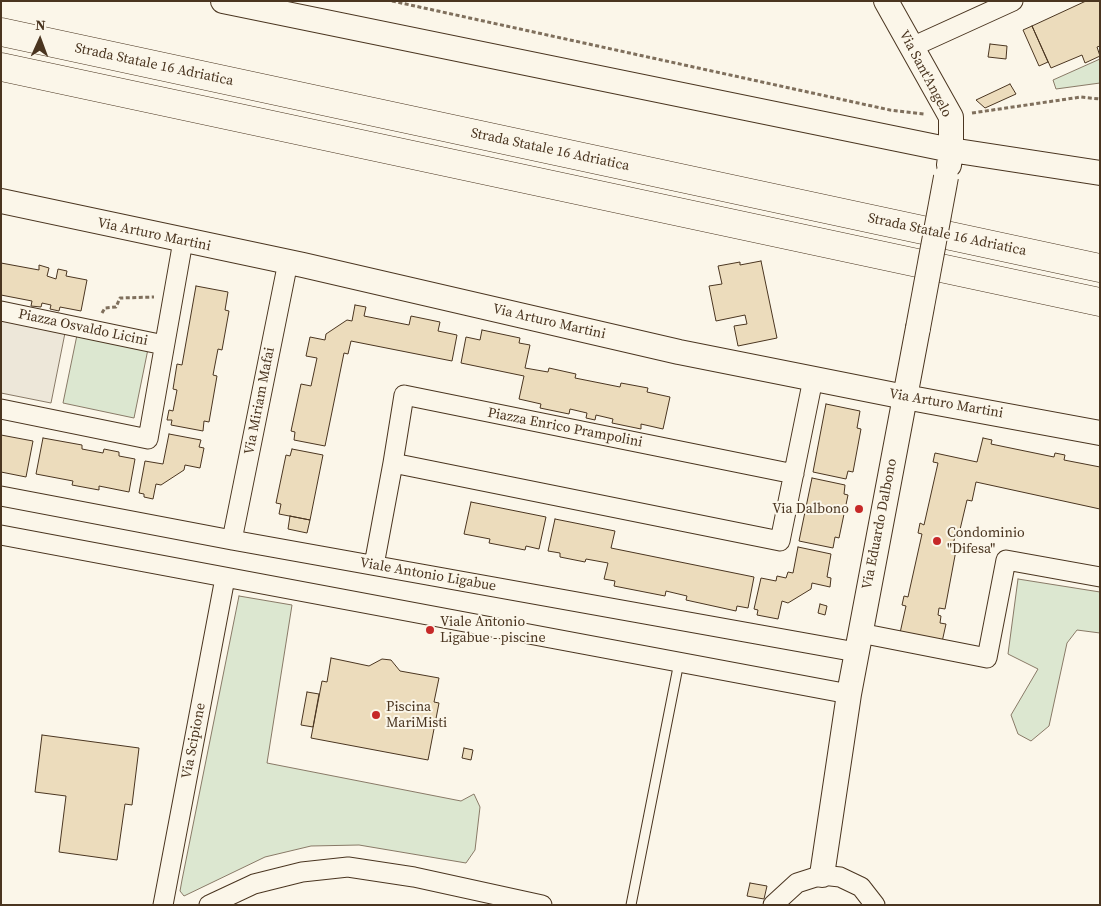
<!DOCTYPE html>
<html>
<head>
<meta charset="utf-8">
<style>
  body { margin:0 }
  #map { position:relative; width:1101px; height:906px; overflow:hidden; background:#fbf6e9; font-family:"Source Serif 4",serif }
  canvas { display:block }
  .frame { position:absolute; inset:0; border:2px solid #4a3520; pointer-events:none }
  .north { position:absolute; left:15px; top:15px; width:50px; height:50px; -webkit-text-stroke:4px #fbf6e9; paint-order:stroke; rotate:2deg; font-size:14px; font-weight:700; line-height:20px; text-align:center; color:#4a3520 }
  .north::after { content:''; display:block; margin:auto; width:18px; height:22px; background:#4a3520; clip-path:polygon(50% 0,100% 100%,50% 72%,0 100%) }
</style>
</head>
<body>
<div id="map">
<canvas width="1101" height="906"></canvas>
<div class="frame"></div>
<div class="north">N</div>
</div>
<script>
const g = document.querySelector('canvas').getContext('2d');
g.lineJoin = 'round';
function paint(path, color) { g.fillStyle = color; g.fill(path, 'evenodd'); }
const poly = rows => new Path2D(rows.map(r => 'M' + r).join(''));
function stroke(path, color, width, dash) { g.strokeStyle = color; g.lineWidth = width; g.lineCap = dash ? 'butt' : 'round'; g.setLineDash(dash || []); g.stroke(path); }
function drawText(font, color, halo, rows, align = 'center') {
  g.font = font + ' "Source Serif 4",serif'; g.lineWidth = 4; g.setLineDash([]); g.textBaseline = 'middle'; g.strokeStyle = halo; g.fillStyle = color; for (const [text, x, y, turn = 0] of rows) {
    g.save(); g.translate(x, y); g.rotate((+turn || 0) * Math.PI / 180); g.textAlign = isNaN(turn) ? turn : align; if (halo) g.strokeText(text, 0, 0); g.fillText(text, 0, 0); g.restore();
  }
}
const green = poly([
  [1100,59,1100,83,1056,89,1053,80,1100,59],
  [77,335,148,349,134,418,63,403,77,335],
  [1018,579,1100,592,1100,633,1077,630,1067,643,1049,726,1031,741,1018,734,1011,715,1038,669,1008,654,1018,579],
  [239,596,292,605,267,763,461,801,474,794,480,807,475,850,466,863,359,845,311,846,265,857,184,896,180,891,182,880,239,596]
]);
paint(green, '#dce7d0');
stroke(green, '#887966', 1);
const parking = poly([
  [1,320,65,333,51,403,1,393,1,320]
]);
paint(parking, '#ede7d9');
stroke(parking, '#887966', 1);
const building = poly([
  [1086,1,1100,1,1100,46,1097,47,1100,56,1085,63,1082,55,1051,68,1032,26,1086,1],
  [1032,26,1048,62,1039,66,1023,30,1032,26],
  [990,44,1007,46,1006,59,988,57,990,44],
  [1010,84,1016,94,985,108,976,100,1010,84],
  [761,261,777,338,738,346,734,326,747,324,745,315,716,321,709,286,722,284,718,266,740,262,740,265,761,261],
  [1,263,39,270,39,265,49,268,47,276,56,279,58,269,67,271,66,276,87,280,81,311,60,307,59,311,50,309,51,305,42,303,41,307,31,306,32,301,1,295,1,263],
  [196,286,228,292,225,310,229,311,222,350,218,349,213,375,217,376,209,422,204,421,203,431,171,425,172,420,167,420,169,410,173,411,177,390,173,389,177,364,182,365,196,286],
  [355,305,366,307,364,316,409,325,411,316,440,322,438,331,457,335,452,361,351,341,348,354,344,353,325,446,294,440,295,432,291,431,301,384,311,386,317,358,306,356,310,337,325,340,326,334,347,320,352,321,355,305],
  [482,330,520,338,519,343,530,345,525,368,548,372,549,368,576,374,575,378,620,387,621,383,648,388,647,392,670,397,663,429,641,424,641,429,612,423,613,419,596,415,595,420,586,418,587,413,570,409,569,414,540,408,541,404,519,399,524,376,461,363,466,337,480,340,482,330],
  [826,404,860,411,857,428,861,429,853,472,848,471,846,479,813,472,826,404],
  [169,434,201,440,199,447,204,448,200,468,185,465,184,470,161,485,156,484,153,499,144,497,144,494,139,493,145,461,163,464,169,434],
  [1,435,33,441,26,477,1,472,1,435],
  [43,438,82,445,82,449,103,453,104,449,119,452,119,456,135,459,129,492,99,486,99,490,72,485,73,481,36,474,43,438],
  [983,438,992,440,991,444,1054,457,1055,453,1065,455,1064,460,1100,467,1100,509,976,482,972,501,967,500,958,538,955,537,953,544,957,545,945,609,939,608,938,615,941,616,940,623,946,624,942,642,900,633,906,606,902,605,904,596,908,597,922,534,918,533,920,523,924,525,938,463,933,462,935,453,977,462,983,438],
  [292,449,323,455,310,520,279,514,281,504,276,503,286,455,290,456,292,449],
  [812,478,845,485,844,494,848,495,839,538,835,537,833,548,799,541,812,478],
  [471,502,546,517,539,549,526,546,525,550,489,543,490,539,464,534,471,502],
  [290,516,310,520,307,533,288,529,290,516],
  [555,519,615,531,611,548,754,577,748,608,737,606,736,611,686,600,687,596,666,591,665,596,614,586,615,581,604,579,608,563,586,559,585,562,560,557,560,553,548,551,555,519],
  [798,547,831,554,827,577,831,578,830,587,812,583,811,589,788,603,782,601,778,619,757,615,758,610,754,609,761,578,776,581,777,576,786,578,788,572,793,573,798,547],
  [820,604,827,606,825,615,818,613,820,604],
  [331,658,369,666,382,659,391,660,400,671,439,678,434,702,439,703,428,760,311,738,322,681,327,682,331,658],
  [307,692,319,694,313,727,301,725,307,692],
  [42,735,139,748,132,805,125,804,117,860,59,852,66,796,35,792,42,735],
  [464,748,473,750,471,760,462,758,464,748],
  [750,883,767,886,764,899,747,896,750,883]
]);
paint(building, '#ecdcbc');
stroke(building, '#4a3520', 1);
const service = poly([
  [631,905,679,662]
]);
const minor = poly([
  [912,47,1013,1],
  [1,311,164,345],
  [1,409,148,439,183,241],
  [393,463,404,395,794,474],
  [1,496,232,540,856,652],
  [1,535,849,694],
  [232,540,288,262],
  [374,565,393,463,780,541,813,379],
  [860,633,987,658,1006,560,1100,577],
  [163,905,225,578],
  [209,905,254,884,302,872,348,867,414,877,542,905],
  [773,905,797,883,822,875,840,877,861,887,875,905]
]);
const tertiary = poly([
  [223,1,951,150,1100,173],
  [886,1,951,117,951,150,949,165],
  [1,201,303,265,679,352,905,397,1100,433],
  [822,875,849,694,918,328]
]);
const trunk = poly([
  [1,32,1100,268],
  [1,67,1100,302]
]);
stroke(service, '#4a3520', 11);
stroke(minor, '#4a3520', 21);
stroke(tertiary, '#4a3520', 26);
stroke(trunk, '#4a3520', 29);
stroke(poly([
  [392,1,890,110,924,114],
  [972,113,1081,97,1100,99],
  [102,313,105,308,116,307,120,298,154,297]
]), '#7f6f5c', 3, [4, 2.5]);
stroke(service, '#fbf6e9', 9);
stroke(minor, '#fbf6e9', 19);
stroke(tertiary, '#fbf6e9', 24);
stroke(trunk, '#fbf6e9', 28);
const tertiaryBridge = poly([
  [918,328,946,177]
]);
stroke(tertiaryBridge, '#4a3520', 26, []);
stroke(tertiaryBridge, '#fbf6e9', 24);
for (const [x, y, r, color] of [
  [859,509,5,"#c62828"],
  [937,541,5,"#c62828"],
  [430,630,5,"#c62828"],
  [376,715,5,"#c62828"]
]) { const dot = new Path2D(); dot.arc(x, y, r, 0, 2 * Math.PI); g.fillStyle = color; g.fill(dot); stroke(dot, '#fbf6e9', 2); }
drawText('14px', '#4a3520', '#fbf6e9', [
  ["Strada Statale 16 Adriatica",154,65,12],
  ["Via Sant'Angelo",925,74,62],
  ["Strada Statale 16 Adriatica",550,150,12],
  ["Via Arturo Martini",154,235,12],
  ["Strada Statale 16 Adriatica",947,235,12],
  ["Via Arturo Martini",549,322,13],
  ["Piazza Osvaldo Licini",83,328,12],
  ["Via Miriam Mafai",260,401,-79],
  ["Via Arturo Martini",946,404,10],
  ["Piazza Enrico Prampolini",565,428,11],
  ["Via Eduardo Dalbono",880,524,-79],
  ["Viale Antonio Ligabue",428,575,10],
  ["Via Scipione",194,741,-79]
]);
drawText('14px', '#4a3520', '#fbf6e9', [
  ["Via Dalbono",849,509,"right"],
  ["Condominio",947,533],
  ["\"Difesa\"",947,549],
  ["Viale Antonio",440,622],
  ["Ligabue - piscine",440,638],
  ["Piscina",386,707],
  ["MariMisti",386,723]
], 'left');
</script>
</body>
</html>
